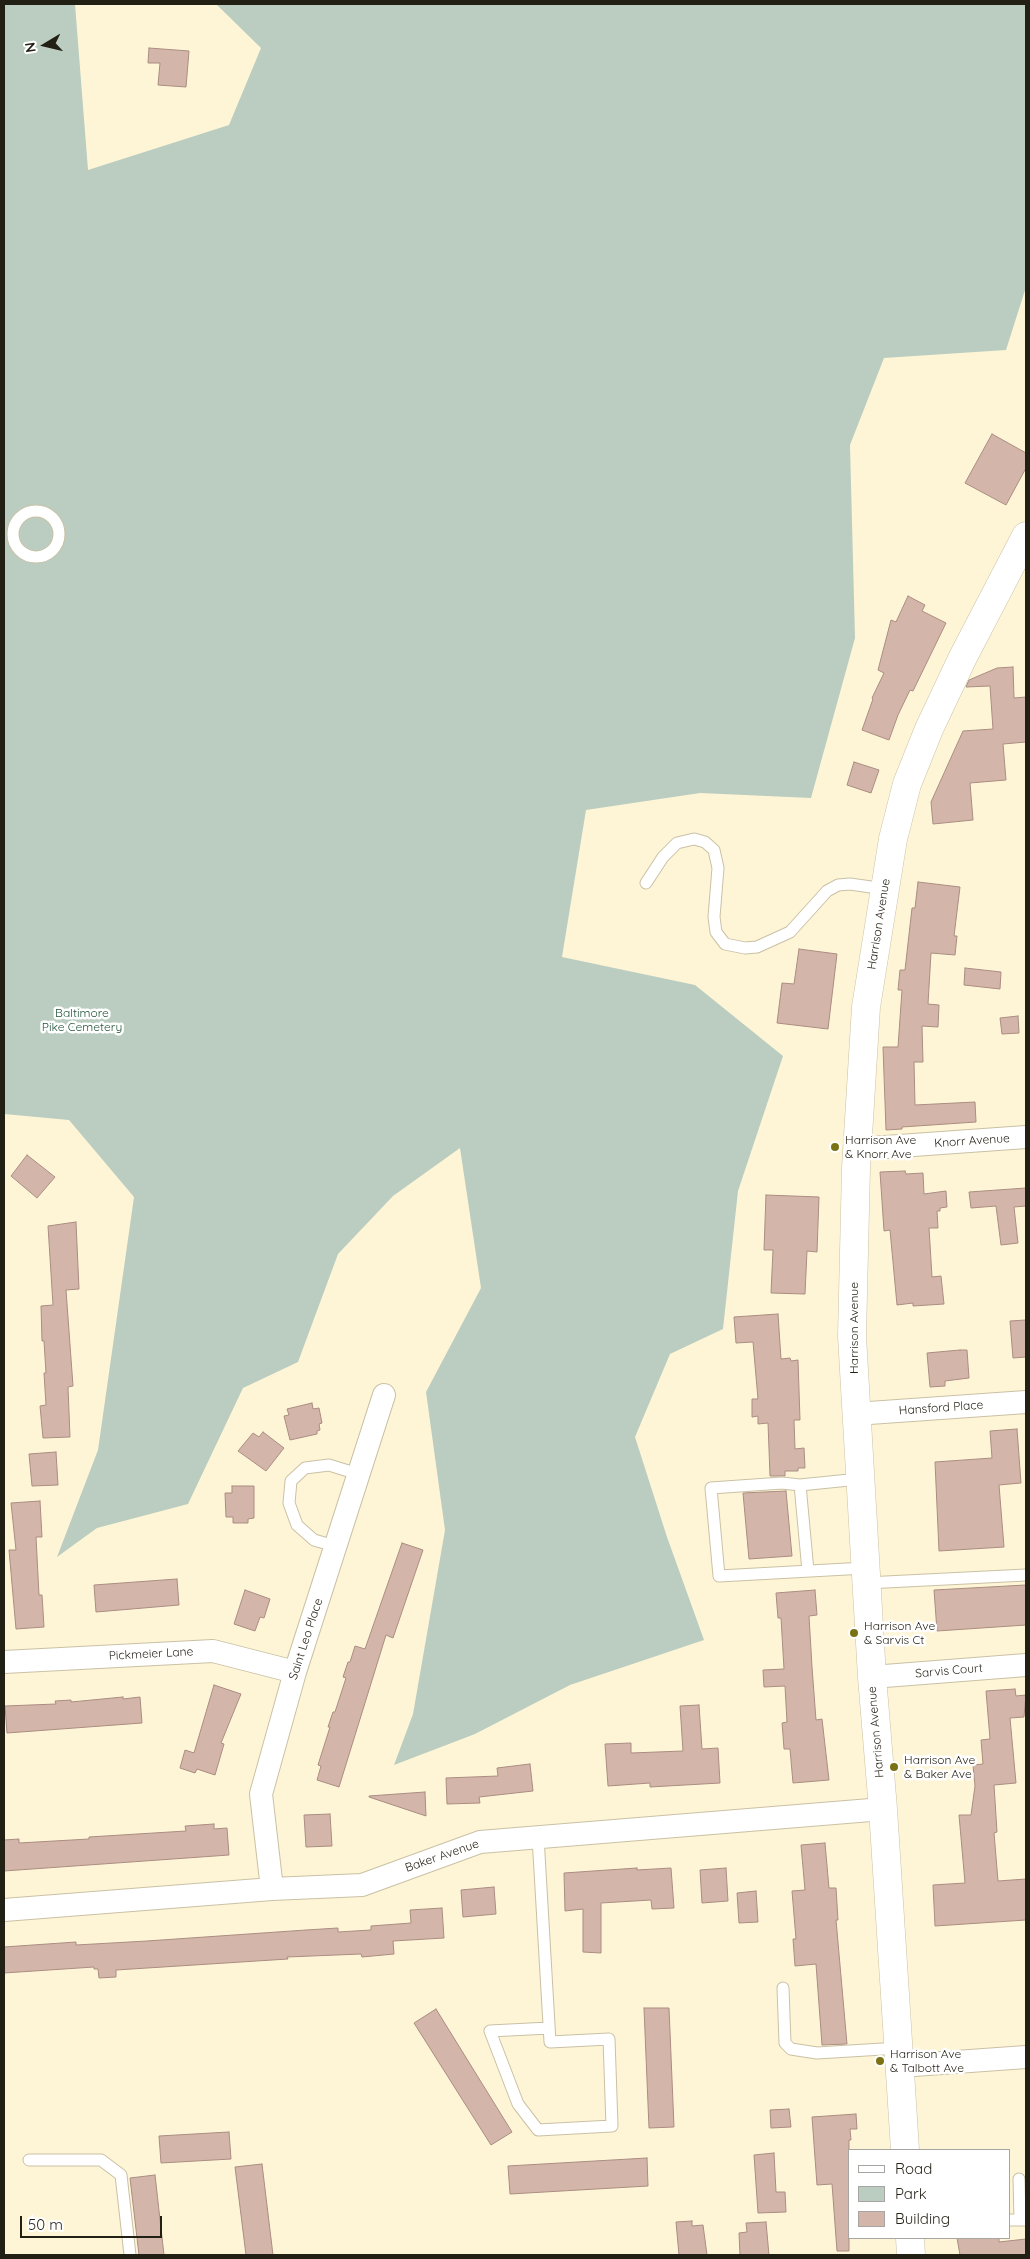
<!DOCTYPE html>
<html>
<head>
<meta charset="utf-8">
<style>
  body { margin:0 }
  #map { position:relative; width:1030px; height:2259px; overflow:hidden; background:#fef5d7; font-family:Quicksand,sans-serif }
  canvas { display:block }
  .frame { position:absolute; inset:0; border:5px solid #221f14; pointer-events:none }
  .legend { position:absolute; left:848px; top:2149px; width:162px; height:90px; box-sizing:border-box; background:#fff; border:1px solid #a7a5a1; margin:0; padding:6px 9px; list-style:none; font-size:15px; color:#221f14 }
  .legend li { display:flex; align-items:center; gap:10px; height:25px }
  .legend b { width:25px; border:1px solid #a7a5a1 }
  .north { position:absolute; left:20px; top:20px; width:50px; height:50px; -webkit-text-stroke:4px #fff; paint-order:stroke; rotate:261deg; font-size:14px; font-weight:700; line-height:20px; text-align:center; color:#221f14 }
  .north::after { content:''; display:block; margin:auto; width:18px; height:22px; background:#221f14; clip-path:polygon(50% 0,100% 100%,50% 72%,0 100%) }
  .scale { position:absolute; left:20px; top:2216px; width:142px; height:22px; box-sizing:border-box; border:2px solid #221f14; border-top:0; padding-left:6px; font-size:15px; line-height:18px; white-space:nowrap; color:#221f14; -webkit-text-stroke:4px #fff; paint-order:stroke }
</style>
</head>
<body>
<div id="map">
<canvas width="1030" height="2259"></canvas>
<div class="frame"></div>
<ul class="legend">
<li><b style="height:6px;background:#fff"></b>Road</li>
<li><b style="height:14px;background:#bacdc0"></b>Park</li>
<li><b style="height:14px;background:#d4b5aa"></b>Building</li>
</ul>
<div class="north">N</div>
<div class="scale">50 m</div>
</div>
<script>
const g = document.querySelector('canvas').getContext('2d');
g.lineJoin = 'round';
function paint(path, color) { g.fillStyle = color; g.fill(path, 'evenodd'); }
const poly = rows => new Path2D(rows.map(r => 'M' + r).join(''));
function stroke(path, color, width, dash) { g.strokeStyle = color; g.lineWidth = width; g.lineCap = dash ? 'butt' : 'round'; g.setLineDash(dash || []); g.stroke(path); }
function drawText(font, color, halo, rows, align = 'center') {
  g.font = font + ' Quicksand,sans-serif'; g.lineWidth = 5; g.setLineDash([]); g.textBaseline = 'middle'; g.strokeStyle = halo; g.fillStyle = color; for (const [text, x, y, turn = 0] of rows) {
    g.save(); g.translate(x, y); g.rotate((+turn || 0) * Math.PI / 180); g.textAlign = isNaN(turn) ? turn : align; if (halo) g.strokeText(text, 0, 0); g.fillText(text, 0, 0); g.restore();
  }
}
paint(poly([
  [4,4,75,4,88,170,229,125,261,48,216,4,1026,4,1026,287,1006,350,884,358,850,445,855,638,811,798,700,793,586,810,562,957,695,985,783,1056,738,1191,723,1329,670,1354,635,1437,667,1537,704,1640,570,1685,475,1734,394,1765,413,1714,445,1530,426,1392,481,1288,460,1148,393,1196,338,1254,298,1362,243,1388,188,1504,97,1528,57,1557,98,1450,134,1197,69,1120,4,1114]
]), '#bacdc0');
const building = poly([
  [149,48,189,51,186,87,158,85,160,63,148,63,149,48],
  [992,434,1026,453,1026,468,1006,505,965,483,992,434],
  [908,596,925,605,922,611,946,623,913,691,910,690,898,715,889,740,862,730,873,699,872,698,884,673,878,670,891,620,896,622,908,596],
  [1013,667,1014,698,1026,697,1026,742,1003,744,1006,780,970,783,973,820,933,824,931,802,963,731,993,729,990,686,966,687,969,680,997,668,1013,667],
  [854,762,879,770,871,793,847,785,854,762],
  [918,882,960,887,954,936,957,936,955,955,931,953,928,1004,939,1005,938,1027,922,1026,923,1062,914,1062,915,1105,975,1102,976,1122,902,1127,902,1129,886,1130,883,1047,898,1047,902,990,898,990,900,970,905,970,912,908,915,908,918,882],
  [799,949,837,954,828,1029,777,1023,782,983,794,984,799,949],
  [965,968,1001,972,1000,989,964,985,965,968],
  [1018,1016,1019,1033,1002,1034,1000,1018,1018,1016],
  [27,1155,55,1177,37,1198,11,1176,27,1155],
  [905,1171,906,1174,923,1173,924,1194,946,1191,947,1207,940,1208,940,1211,937,1211,938,1228,929,1228,932,1277,941,1276,944,1304,913,1306,913,1303,897,1305,890,1230,884,1231,880,1172,905,1171],
  [1026,1188,1026,1206,1014,1207,1018,1243,1001,1245,996,1206,971,1208,969,1192,1026,1188],
  [766,1195,819,1197,817,1252,807,1251,805,1294,771,1293,773,1250,764,1250,766,1195],
  [76,1222,79,1289,66,1290,73,1386,68,1387,70,1437,43,1438,40,1406,46,1405,44,1373,46,1373,44,1341,42,1341,41,1306,53,1305,48,1226,76,1222],
  [778,1314,781,1359,790,1358,791,1361,798,1360,800,1420,794,1420,795,1449,804,1448,805,1468,798,1468,798,1471,785,1471,785,1476,770,1476,768,1423,758,1424,758,1416,752,1417,752,1399,758,1399,753,1342,736,1343,734,1317,778,1314],
  [1026,1320,1026,1357,1013,1358,1010,1321,1026,1320],
  [960,1350,967,1350,969,1378,945,1381,945,1386,930,1387,927,1353,960,1350],
  [312,1403,313,1409,319,1408,322,1423,319,1424,320,1430,317,1431,317,1434,290,1440,284,1416,289,1415,287,1409,312,1403],
  [1017,1429,1021,1483,999,1485,1004,1547,939,1551,935,1462,992,1458,990,1431,1017,1429],
  [263,1432,284,1448,266,1471,238,1451,253,1433,259,1437,263,1432],
  [56,1452,58,1485,32,1486,29,1454,56,1452],
  [232,1486,254,1486,254,1518,248,1519,248,1523,233,1523,233,1517,226,1517,225,1493,232,1493,232,1486],
  [786,1491,792,1556,749,1559,743,1493,786,1491],
  [40,1501,42,1537,36,1537,39,1595,42,1595,44,1627,16,1629,9,1550,16,1550,11,1503,40,1501],
  [402,1543,423,1550,393,1638,386,1635,339,1787,317,1780,321,1766,318,1765,330,1727,328,1727,333,1712,335,1712,346,1678,343,1677,348,1662,350,1662,355,1646,365,1649,402,1543],
  [177,1579,179,1605,96,1612,94,1585,177,1579],
  [1026,1585,1026,1625,937,1631,934,1590,1026,1585],
  [245,1590,270,1599,264,1618,260,1617,255,1631,234,1624,245,1590],
  [815,1590,817,1615,809,1616,812,1667,816,1720,822,1719,829,1780,793,1783,790,1749,784,1749,783,1735,782,1723,787,1722,785,1686,764,1687,763,1670,784,1669,781,1618,778,1618,776,1593,815,1590],
  [214,1685,241,1694,221,1743,224,1744,215,1775,197,1769,195,1773,180,1768,185,1750,194,1753,214,1685],
  [1015,1689,1016,1696,1026,1695,1024,1717,1010,1718,1016,1783,994,1785,997,1832,994,1833,998,1881,1026,1879,1026,1920,935,1926,933,1885,965,1883,959,1815,971,1815,975,1786,973,1765,983,1764,981,1740,990,1739,986,1691,1015,1689],
  [123,1697,123,1699,140,1697,142,1723,7,1733,5,1706,56,1704,55,1701,71,1700,71,1702,123,1697],
  [699,1705,702,1749,718,1748,720,1783,650,1787,650,1783,608,1786,605,1744,631,1743,631,1753,683,1751,680,1706,699,1705],
  [530,1764,533,1791,479,1797,480,1803,447,1804,446,1778,498,1776,497,1768,530,1764],
  [425,1792,426,1816,369,1797,369,1796,425,1792],
  [330,1814,332,1846,306,1847,304,1815,330,1814],
  [214,1824,214,1829,227,1828,229,1855,4,1871,4,1840,19,1839,19,1843,89,1839,89,1837,186,1831,185,1826,214,1824],
  [825,1843,829,1888,836,1888,838,1920,836,1920,847,2044,822,2045,816,1964,795,1966,793,1939,796,1939,792,1891,805,1890,801,1845,825,1843],
  [637,1868,637,1870,671,1868,674,1908,652,1909,651,1900,601,1903,601,1953,583,1952,583,1909,565,1911,564,1873,637,1868],
  [726,1868,728,1901,702,1903,700,1870,726,1868],
  [494,1887,496,1914,463,1917,461,1890,494,1887],
  [756,1891,758,1922,739,1923,737,1893,756,1891],
  [442,1908,444,1938,393,1941,394,1954,362,1957,361,1954,287,1957,288,1959,116,1970,116,1977,99,1978,98,1969,94,1969,94,1967,4,1973,4,1947,76,1942,76,1945,147,1941,306,1930,338,1928,338,1932,371,1930,371,1926,411,1923,410,1910,442,1908],
  [644,2008,669,2008,674,2127,649,2128,644,2008],
  [436,2009,512,2132,491,2145,414,2023,436,2009],
  [789,2109,791,2127,771,2128,770,2110,789,2109],
  [856,2114,857,2129,850,2129,851,2140,849,2140,849,2251,837,2251,832,2184,817,2185,812,2117,856,2114],
  [229,2132,231,2159,161,2163,159,2136,229,2132],
  [774,2153,776,2192,785,2192,786,2212,758,2213,754,2155,774,2153],
  [647,2158,648,2186,510,2194,508,2166,647,2158],
  [262,2164,273,2255,246,2255,235,2167,262,2164],
  [155,2175,164,2255,139,2255,130,2178,155,2175],
  [692,2221,692,2226,703,2225,707,2255,679,2255,676,2222,692,2221],
  [766,2222,769,2255,740,2255,739,2233,747,2232,746,2223,766,2222],
  [957,2238,999,2238,999,2242,1026,2239,1026,2255,960,2255,957,2238]
]);
paint(building, '#d4b5aa');
stroke(building, '#aa8d81', 1);
const service = poly([
  '13 534a23 23 0 1 1 46 0a23 23 0 1 1-46 0Z',
  [646,883,663,857,677,843,694,839,705,842,714,850,718,868,714,917,716,932,725,944,745,948,757,947,790,932,827,891,838,885,850,884,885,889],
  [800,1485,782,1483,711,1488,719,1576,865,1568],
  [335,1546,314,1540,297,1525,289,1503,291,1481,305,1468,329,1465,358,1474],
  [808,1571,800,1485,859,1479],
  [866,1583,1026,1575],
  [538,1837,550,2042,609,2039,612,2126,538,2130,518,2104,490,2031,549,2028],
  [783,1988,785,2043,791,2049,817,2053,899,2048],
  [29,2160,101,2160,121,2175,130,2255],
  [1019,2179,1020,2220],
  [1009,2220,1026,2220]
]);
const minor = poly([
  [857,1149,1026,1137],
  [855,1414,1026,1402],
  [4,1662,213,1651,295,1672],
  [872,1677,1026,1665],
  [272,1889,261,1794,295,1672,384,1395],
  [4,1910,272,1889,362,1885,480,1842,883,1809],
  [900,2066,1026,2057]
]);
const secondary = poly([
  [905,2150,883,1809,872,1677,852,1336,856,1168,866,1007,893,839,907,784,929,729,963,657,1026,536],
  [910,2238,911,2255]
]);
stroke(service, '#cac1a5', 13);
stroke(minor, '#cac1a5', 24);
stroke(secondary, '#cac1a5', 29);
stroke(service, '#fff', 11);
stroke(minor, '#fff', 22);
stroke(secondary, '#fff', 28);
for (const [x, y, r, color] of [
  [835,1147,5,"#7a7214"],
  [854,1633,5,"#7a7214"],
  [894,1767,5,"#7a7214"],
  [880,2061,5,"#7a7214"]
]) { const dot = new Path2D(); dot.arc(x, y, r, 0, 2 * Math.PI); g.fillStyle = color; g.fill(dot); stroke(dot, '#fff', 2); }
drawText('12px', '#221f14', '#fff', [
  ["Harrison Avenue",879,924,-81],
  ["Knorr Avenue",972,1141,-4],
  ["Harrison Avenue",854,1328,-90],
  ["Hansford Place",941,1408,-4],
  ["Saint Leo Place",306,1639,-72],
  ["Pickmeier Lane",151,1654,-3],
  ["Sarvis Court",949,1671,-5],
  ["Harrison Avenue",876,1732,-95],
  ["Baker Avenue",442,1856,-19]
]);
drawText('12px', '#205337', '#fff', [
  ["Baltimore",82,1013],
  ["Pike Cemetery",82,1027]
]);
drawText('12px', '#221f14', '#fff', [
  ["Harrison Ave",845,1140],
  ["& Knorr Ave",845,1154],
  ["Harrison Ave",864,1626],
  ["& Sarvis Ct",864,1640],
  ["Harrison Ave",904,1760],
  ["& Baker Ave",904,1774],
  ["Harrison Ave",890,2054],
  ["& Talbott Ave",890,2068]
], 'left');
</script>
</body>
</html>
